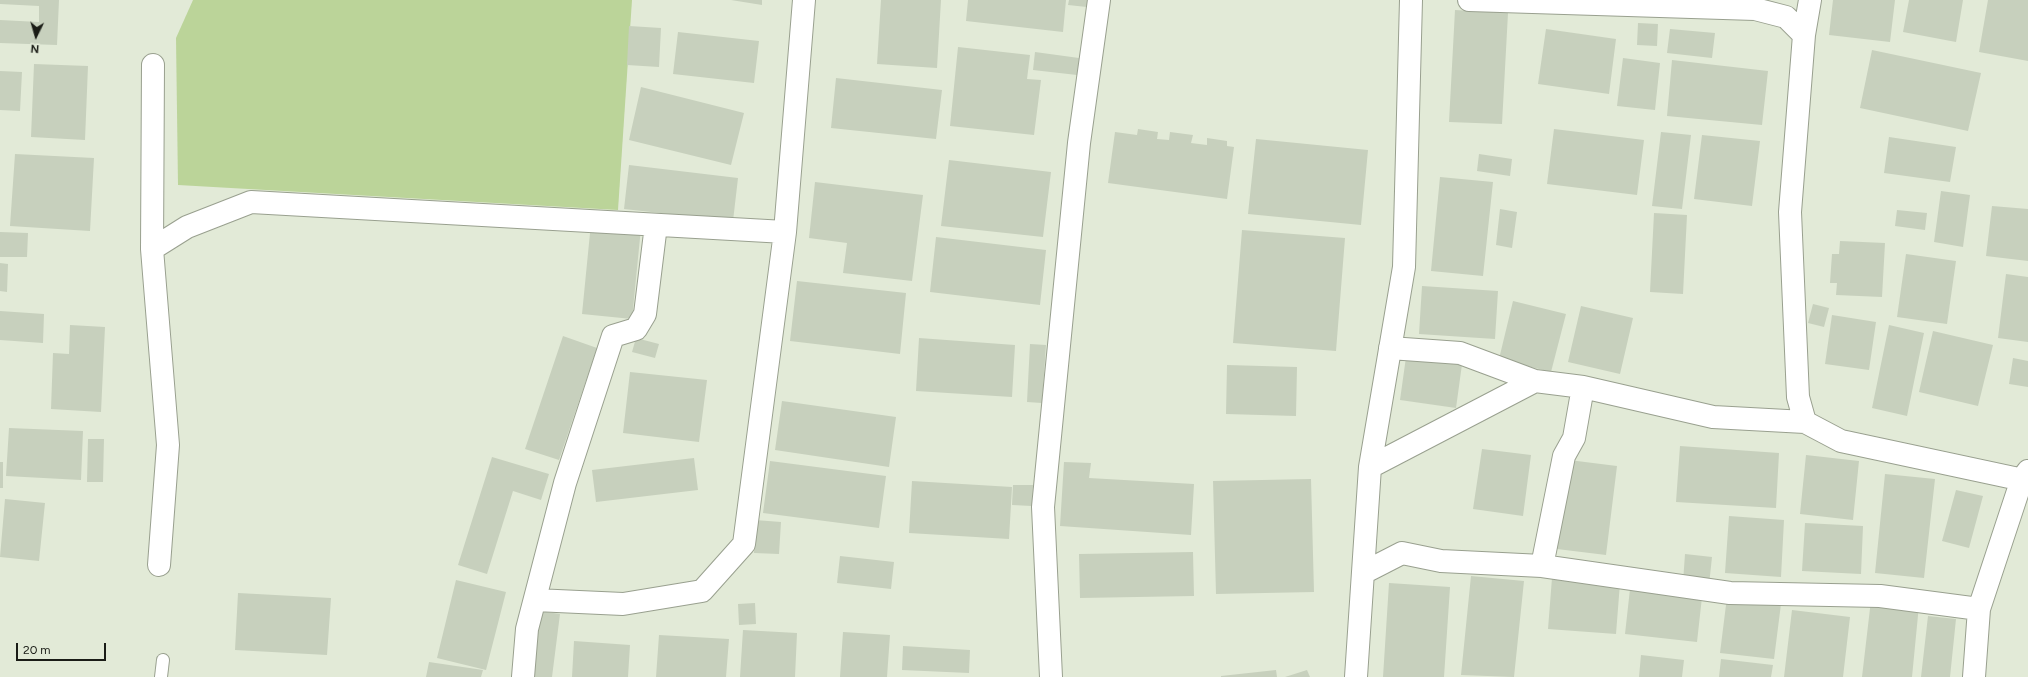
<!DOCTYPE html>
<html>
<head>
<meta charset="utf-8">
<style>
  body { margin:0 }
  #map { position:relative; width:2028px; height:677px; overflow:hidden; background:#e2ead7; font-family:Figtree,sans-serif }
  canvas { display:block }
  .north { position:absolute; left:16px; top:16px; width:40px; height:40px; -webkit-text-stroke:3px #e2ead7; paint-order:stroke; rotate:185deg; font-size:11px; font-weight:700; line-height:16px; text-align:center; color:#1a1c16 }
  .north::after { content:''; display:block; margin:auto; width:14px; height:18px; background:#1a1c16; clip-path:polygon(50% 0,100% 100%,50% 72%,0 100%) }
  .scale { position:absolute; left:16px; top:643px; width:90px; height:18px; box-sizing:border-box; border:2px solid #1a1c16; border-top:0; padding-left:5px; font-size:12px; line-height:14px; white-space:nowrap; color:#1a1c16; -webkit-text-stroke:3px #e2ead7; paint-order:stroke }
</style>
</head>
<body>
<div id="map">
<canvas width="2028" height="677"></canvas>
<div class="north">N</div>
<div class="scale">20 m</div>
</div>
<script>
const g = document.querySelector('canvas').getContext('2d');
g.lineJoin = 'round';
function paint(path, color) { g.fillStyle = color; g.fill(path, 'evenodd'); }
const poly = rows => new Path2D(rows.map(r => 'M' + r).join(''));
function stroke(path, color, width, dash) { g.strokeStyle = color; g.lineWidth = width; g.lineCap = dash ? 'butt' : 'round'; g.setLineDash(dash || []); g.stroke(path); }
paint(poly([
  [193,0,632,0,618,210,178,185,176,38]
]), '#bbd499');
paint(poly([
  [0,0,59,0,57,45,0,43,0,20,39,22,39,6,0,4],
  [731,0,762,0,762,5],
  [881,0,941,0,937,68,877,64],
  [968,0,1066,0,1063,32,966,21],
  [1069,0,1087,0,1087,7,1068,5],
  [1833,0,1895,0,1890,42,1829,35],
  [1909,0,1963,0,1956,42,1903,32],
  [1988,0,2028,0,2028,61,1979,52],
  [1455,10,1508,13,1502,124,1449,122],
  [1638,23,1658,24,1657,46,1637,45],
  [629,26,661,28,659,67,627,65],
  [1546,29,1616,39,1609,94,1538,84],
  [1670,29,1715,33,1712,58,1667,53],
  [678,32,759,41,754,83,673,74],
  [958,47,1030,55,1027,79,1041,80,1034,135,950,126],
  [1872,50,1981,73,1968,131,1860,108],
  [1035,52,1079,58,1077,75,1033,70],
  [1623,58,1660,63,1655,110,1617,106],
  [1672,60,1768,71,1762,125,1667,116],
  [34,64,88,66,85,140,31,137],
  [0,71,22,72,20,111,0,110],
  [836,78,942,90,936,139,831,128],
  [641,87,744,113,731,165,629,140],
  [1138,129,1158,132,1157,139,1169,140,1170,132,1193,135,1191,143,1207,145,1207,138,1227,141,1227,146,1234,147,1227,199,1108,183,1115,132,1137,135],
  [1554,129,1644,140,1637,195,1547,184],
  [1661,132,1691,135,1682,209,1652,206],
  [1702,135,1760,141,1752,206,1694,199],
  [1889,137,1956,147,1950,182,1884,173],
  [1256,139,1368,150,1361,225,1248,214],
  [15,154,94,158,90,231,10,226],
  [1479,154,1512,159,1510,176,1477,171],
  [949,160,1051,172,1043,237,941,226],
  [629,165,738,178,733,221,624,209],
  [1440,177,1493,182,1483,276,1431,271],
  [815,182,923,195,912,281,843,273,847,243,809,238],
  [1941,191,1970,195,1963,247,1934,242],
  [1992,206,2028,209,2028,261,1986,256],
  [1500,209,1517,212,1512,248,1496,245],
  [1897,210,1927,213,1925,230,1895,226],
  [1654,213,1687,215,1683,294,1650,292],
  [591,223,641,228,632,319,582,314],
  [1242,230,1345,238,1336,351,1233,343],
  [0,232,28,233,27,257,0,257],
  [936,237,1046,250,1040,305,930,292],
  [1840,241,1885,243,1882,297,1836,295,1837,283,1830,283,1832,254,1839,254],
  [1906,254,1956,261,1947,324,1897,317],
  [0,263,8,264,7,292,0,291],
  [2006,274,2028,277,2028,342,1998,338],
  [797,281,906,293,900,354,790,341],
  [1422,286,1498,291,1495,339,1419,334],
  [1513,301,1566,314,1551,372,1499,359],
  [1813,304,1829,308,1824,327,1808,323],
  [1581,306,1633,318,1620,374,1568,362],
  [0,311,44,314,43,343,0,340],
  [1832,315,1876,322,1869,370,1825,364],
  [70,325,105,327,101,412,51,409,53,353,69,354],
  [1889,325,1924,333,1907,416,1872,408],
  [1933,331,1993,345,1978,406,1919,392],
  [563,336,597,348,559,460,525,449],
  [636,338,659,344,655,358,632,352],
  [919,338,1015,345,1012,397,916,391],
  [1030,344,1046,345,1042,403,1027,402],
  [1407,350,1463,357,1456,408,1400,400],
  [2013,358,2028,361,2028,387,2009,384],
  [1227,365,1297,367,1296,416,1226,414],
  [630,372,707,380,699,442,623,433],
  [782,401,896,417,889,467,775,450],
  [9,428,83,431,81,480,6,476],
  [88,439,104,439,103,482,87,482],
  [1680,446,1779,453,1776,508,1676,502],
  [1482,449,1531,455,1523,516,1473,509],
  [1806,455,1859,461,1853,520,1800,514],
  [492,457,549,474,541,500,513,491,487,574,458,565],
  [694,458,698,490,596,502,592,470],
  [1569,460,1617,466,1606,555,1557,549],
  [770,461,886,476,879,528,763,513],
  [0,462,3,462,3,488,0,488],
  [1064,462,1091,463,1089,478,1194,484,1191,535,1060,526],
  [1885,474,1935,479,1924,578,1875,573],
  [1311,479,1314,592,1216,594,1213,481],
  [912,481,1012,487,1009,539,909,533],
  [1013,485,1033,485,1032,506,1012,505],
  [1956,490,1983,496,1969,548,1942,541],
  [5,499,45,503,39,561,0,557],
  [1729,516,1784,520,1781,577,1725,573],
  [755,520,781,522,779,554,754,553],
  [1805,523,1863,526,1861,574,1802,571],
  [1193,552,1194,596,1080,598,1079,554],
  [1685,554,1712,557,1709,585,1683,582],
  [840,556,894,562,891,589,837,583],
  [1471,576,1524,581,1514,677,1461,675],
  [1552,578,1620,583,1616,634,1548,629],
  [456,580,506,592,486,670,437,658],
  [1389,583,1450,587,1444,677,1383,677],
  [1630,589,1702,597,1697,642,1625,634],
  [238,593,331,598,327,655,235,650],
  [1727,597,1781,604,1774,659,1720,653],
  [1871,600,1919,605,1912,677,1862,677],
  [755,603,756,624,739,625,738,604],
  [1792,610,1850,617,1843,677,1784,677],
  [540,611,560,614,552,677,532,677],
  [1928,616,1956,619,1950,677,1921,677],
  [743,630,797,633,795,677,740,677],
  [843,632,890,635,887,677,840,677],
  [659,635,729,639,726,677,656,677],
  [574,641,630,645,628,677,572,677],
  [903,646,970,650,969,673,902,670],
  [1641,655,1684,660,1682,677,1639,677],
  [1721,659,1773,665,1771,677,1719,677],
  [429,662,483,670,481,677,426,677],
  [1276,670,1277,677,1221,677,1221,676],
  [1307,670,1310,677,1285,677]
]), '#c7d0bd');
const service = poly([
  [161,677,163,660]
]);
const minor = poly([
  [1469,0,1755,9,1786,17,1804,35],
  [153,65,152,249,168,445,159,565],
  [152,249,187,227,251,202,785,232],
  [1390,348,1460,353,1535,381,1583,387,1713,417,1805,422,1841,441,2028,481],
  [1805,422,1798,397,1790,212,1804,35,1810,0],
  [1370,467,1535,381],
  [1542,566,1564,456,1574,438,1583,387],
  [1363,573,1402,553,1441,561,1542,566,1730,593,1880,596,1979,609],
  [535,600,623,604,702,591,744,544,785,232,804,0],
  [523,677,527,629,565,483,613,336,636,329,645,314,656,225],
  [1051,677,1043,507,1079,143,1099,0],
  [1356,677,1370,467,1404,267,1411,0],
  [1974,677,1979,609,2022,479,2028,471]
]);
stroke(service, '#99a08f', 14);
stroke(minor, '#99a08f', 24);
stroke(service, '#fff', 12);
stroke(minor, '#fff', 22);
</script>
</body>
</html>
